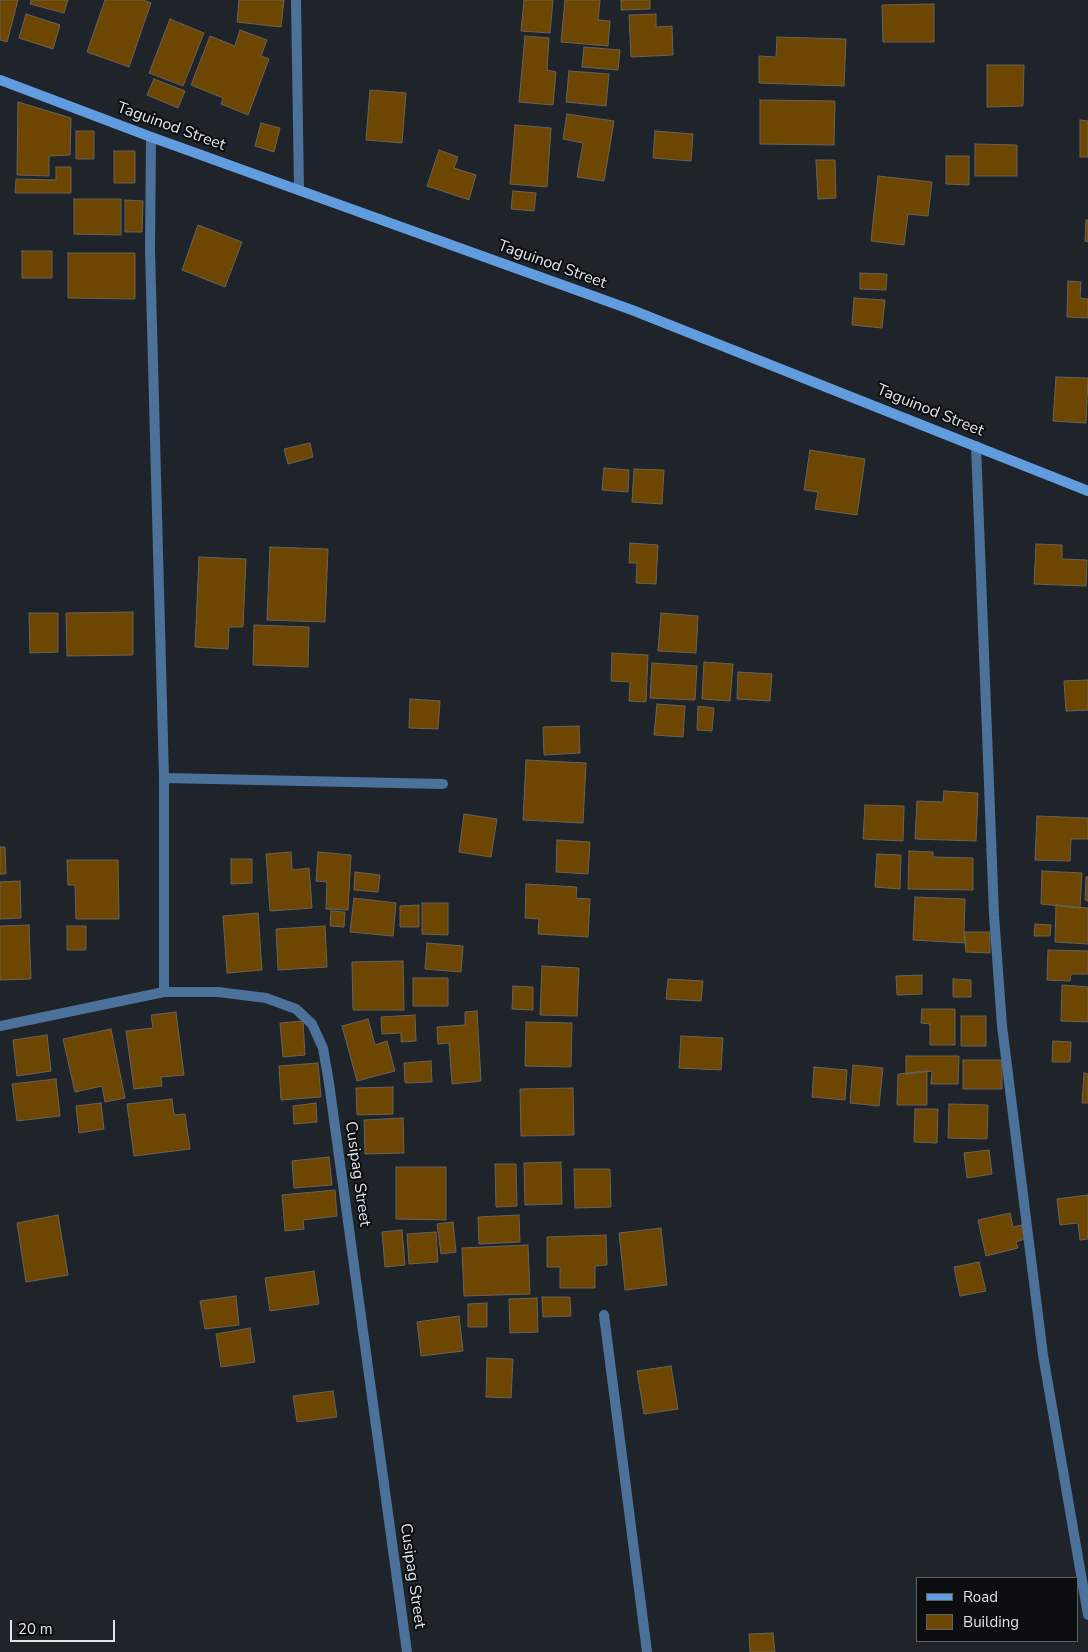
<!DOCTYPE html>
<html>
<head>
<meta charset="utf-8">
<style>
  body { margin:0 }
  #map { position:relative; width:1088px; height:1652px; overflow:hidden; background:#1f242b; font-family:"Nunito Sans",sans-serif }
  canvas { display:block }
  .legend { position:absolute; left:916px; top:1577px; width:162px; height:65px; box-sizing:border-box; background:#0b0d10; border:1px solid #606366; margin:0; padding:6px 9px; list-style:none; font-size:15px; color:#e0e4e8 }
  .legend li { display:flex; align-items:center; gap:10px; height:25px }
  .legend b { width:25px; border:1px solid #606366 }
  .scale { position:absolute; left:10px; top:1620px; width:105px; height:22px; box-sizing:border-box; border:2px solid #e0e4e8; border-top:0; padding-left:6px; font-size:15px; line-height:18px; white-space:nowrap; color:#e0e4e8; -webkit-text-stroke:4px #0b0d10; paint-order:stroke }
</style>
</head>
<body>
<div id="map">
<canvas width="1088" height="1652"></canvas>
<ul class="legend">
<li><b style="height:6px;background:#619cdf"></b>Road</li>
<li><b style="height:14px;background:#6d4702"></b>Building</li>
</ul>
<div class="scale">20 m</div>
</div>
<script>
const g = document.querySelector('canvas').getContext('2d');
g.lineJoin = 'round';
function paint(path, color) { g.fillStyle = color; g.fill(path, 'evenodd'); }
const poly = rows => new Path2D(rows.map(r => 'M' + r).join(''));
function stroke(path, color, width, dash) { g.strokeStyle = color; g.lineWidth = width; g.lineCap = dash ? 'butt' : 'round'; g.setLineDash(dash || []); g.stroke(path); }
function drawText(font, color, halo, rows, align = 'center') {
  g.font = font + ' "Nunito Sans",sans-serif'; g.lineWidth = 4; g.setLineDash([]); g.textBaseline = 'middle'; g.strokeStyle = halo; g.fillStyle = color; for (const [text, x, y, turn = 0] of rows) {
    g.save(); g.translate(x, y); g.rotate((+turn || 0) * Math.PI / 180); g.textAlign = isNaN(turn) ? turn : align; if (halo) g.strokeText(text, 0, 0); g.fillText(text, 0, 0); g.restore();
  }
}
const building = poly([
  [0,0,18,0,7,42,0,40,0,0],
  [31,0,68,0,64,13,30,4,31,0],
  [105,0,143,0,151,3,129,67,87,52,105,0],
  [239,0,284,0,281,27,237,22,239,0],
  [524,0,553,0,550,33,521,31,524,0],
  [565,0,600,0,598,20,610,21,608,46,561,42,565,0],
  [621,0,650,0,650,9,621,10,621,0],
  [934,4,934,42,883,42,882,5,934,4],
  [26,14,60,25,53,49,19,38,26,14],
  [656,14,656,27,672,26,673,55,631,57,629,15,656,14],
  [170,19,204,33,183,86,149,73,170,19],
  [240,30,267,40,261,56,269,59,248,115,221,104,223,98,191,85,210,36,235,46,240,30],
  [525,36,549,38,547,70,556,72,553,105,519,102,525,36],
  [777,37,846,39,844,86,759,83,759,56,776,57,777,37],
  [584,47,620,50,618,70,582,67,584,47],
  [987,65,1024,65,1023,106,987,107,987,65],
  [569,71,609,74,606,106,566,102,569,71],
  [154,79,185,91,178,108,147,95,154,79],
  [370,90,406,93,402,143,366,140,370,90],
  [760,100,835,101,834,145,760,144,760,100],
  [18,102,71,118,70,155,49,156,49,176,17,175,18,102],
  [567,114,614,121,604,181,577,177,583,143,563,139,567,114],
  [1080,120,1088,121,1088,157,1080,157,1080,120],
  [261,123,280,128,274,152,255,146,261,123],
  [515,125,551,128,547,187,510,184,515,125],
  [76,131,94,131,94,159,76,159,76,131],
  [655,131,693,134,691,161,653,158,655,131],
  [975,144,1017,145,1017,176,975,176,975,144],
  [439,150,458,157,454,168,476,175,469,200,427,186,439,150],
  [114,151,135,151,135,183,114,183,114,151],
  [946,156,969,156,969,185,946,184,946,156],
  [816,160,835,160,836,198,818,199,816,160],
  [56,167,71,167,71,193,15,193,16,179,56,180,56,167],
  [878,176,932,182,928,216,908,214,904,245,871,241,878,176],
  [513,191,536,193,534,211,511,209,513,191],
  [74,199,121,199,121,235,74,234,74,199],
  [125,200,143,201,142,232,125,232,125,200],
  [1086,220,1088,220,1088,242,1085,241,1086,220],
  [198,225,242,242,225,287,182,270,198,225],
  [22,251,52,251,52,278,22,278,22,251],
  [68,253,135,253,135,299,68,298,68,253],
  [860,273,887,274,886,290,860,289,860,273],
  [1068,281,1081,282,1080,298,1088,299,1088,318,1067,317,1068,281],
  [854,298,885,300,882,328,852,325,854,298],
  [1056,377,1088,378,1086,423,1053,421,1056,377],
  [310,443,313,457,288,464,284,449,310,443],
  [810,450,865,459,857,515,815,509,818,492,804,490,810,450],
  [604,468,629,470,628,492,602,490,604,468],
  [634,469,664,470,662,504,632,502,634,469],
  [630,543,658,545,656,584,636,583,637,563,629,563,630,543],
  [1036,544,1062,545,1062,559,1087,560,1086,586,1034,584,1036,544],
  [270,547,328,549,325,622,267,620,270,547],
  [199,557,246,559,243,627,229,627,228,649,195,647,199,557],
  [133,612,133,655,67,656,66,613,133,612],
  [29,613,58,613,58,652,30,653,29,613],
  [661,613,698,616,696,653,658,651,661,613],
  [254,625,309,627,308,667,253,665,254,625],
  [612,653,648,655,646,702,629,701,630,682,611,681,612,653],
  [704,662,733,664,730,701,702,699,704,662],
  [652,663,697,666,695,700,650,698,652,663],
  [738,672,772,674,770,701,737,699,738,672],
  [1088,680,1088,710,1066,711,1064,681,1088,680],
  [410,699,440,701,438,729,409,728,410,699],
  [657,704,685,706,683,737,654,735,657,704],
  [698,706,714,708,712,731,697,730,698,706],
  [579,726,580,753,544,755,543,727,579,726],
  [526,760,586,763,583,823,523,820,526,760],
  [944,791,978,793,976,841,915,839,917,801,943,802,944,791],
  [865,805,904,806,903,841,863,839,865,805],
  [464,814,497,819,491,857,459,852,464,814],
  [1037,816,1088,818,1088,839,1071,839,1070,861,1035,860,1037,816],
  [557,840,590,842,588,874,556,872,557,840],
  [0,847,5,847,6,874,0,874,0,847],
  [909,851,933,852,933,857,973,858,973,890,908,889,909,851],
  [291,852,292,870,309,868,312,908,270,911,266,854,291,852],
  [318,852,351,855,348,910,326,909,327,882,316,881,318,852],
  [877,854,901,855,900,889,875,887,877,854],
  [231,859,252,859,252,883,231,884,231,859],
  [67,860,118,860,119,919,76,919,75,885,68,885,67,860],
  [1042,871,1082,873,1080,908,1041,904,1042,871],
  [355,872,380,875,378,892,354,890,355,872],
  [1086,877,1088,877,1088,901,1085,900,1086,877],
  [20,881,21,918,0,919,0,882,20,881],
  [526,884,577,887,576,898,590,899,588,937,538,934,539,919,525,918,526,884],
  [915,897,965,899,964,932,966,943,913,940,915,897],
  [354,898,396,903,393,936,350,932,354,898],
  [422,903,448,903,448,935,422,934,422,903],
  [419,905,419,927,400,927,400,906,419,905],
  [1056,905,1088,908,1088,944,1055,942,1056,905],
  [331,911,345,912,344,927,330,926,331,911],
  [258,913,262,970,227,973,223,916,258,913],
  [1035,924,1051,925,1050,936,1034,936,1035,924],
  [29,925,31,979,0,980,0,926,29,925],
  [67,926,86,926,86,950,67,950,67,926],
  [325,926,327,967,278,970,276,929,325,926],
  [964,932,990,932,990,953,966,952,964,932],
  [427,943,463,946,461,972,425,969,427,943],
  [1048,950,1088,951,1088,974,1071,974,1070,981,1047,980,1048,950],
  [403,961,404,1010,353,1010,352,962,403,961],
  [542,966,579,968,577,1016,540,1015,542,966],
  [922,975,922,994,897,995,896,976,922,975],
  [413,978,448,978,448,1006,413,1006,413,978],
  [668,979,703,981,701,1001,666,999,668,979],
  [953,979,971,980,971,997,953,997,953,979],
  [1062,985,1088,987,1088,1022,1061,1021,1062,985],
  [513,986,533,987,533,1010,512,1009,513,986],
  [922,1009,955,1009,955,1045,930,1045,930,1024,921,1023,922,1009],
  [477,1011,481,1081,452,1084,449,1043,438,1044,437,1027,465,1025,465,1012,477,1011],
  [176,1012,184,1075,161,1077,162,1086,134,1089,126,1031,153,1028,151,1015,176,1012],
  [415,1015,416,1041,401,1042,401,1033,382,1034,381,1017,415,1015],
  [961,1016,986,1016,986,1046,961,1046,961,1016],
  [368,1019,375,1045,387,1041,395,1071,357,1081,342,1026,368,1019],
  [303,1021,305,1055,283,1057,280,1023,303,1021],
  [526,1022,572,1023,571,1067,525,1066,526,1022],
  [111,1029,125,1098,105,1102,102,1086,75,1092,63,1039,111,1029],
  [47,1035,51,1071,17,1076,13,1040,47,1035],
  [681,1036,723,1038,721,1070,679,1068,681,1036],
  [1053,1041,1071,1042,1070,1062,1052,1062,1053,1041],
  [906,1056,959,1056,958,1084,931,1084,932,1071,906,1074,906,1056],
  [963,1060,1002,1060,1002,1089,963,1089,963,1060],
  [431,1061,432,1082,405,1083,404,1063,431,1061],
  [318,1063,321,1097,281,1100,279,1066,318,1063],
  [853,1065,883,1068,879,1106,850,1103,853,1065],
  [814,1067,847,1070,845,1100,812,1097,814,1067],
  [927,1071,927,1105,897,1105,898,1074,927,1071],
  [1084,1073,1088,1074,1088,1103,1082,1103,1084,1073],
  [56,1079,60,1116,17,1121,12,1084,56,1079],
  [393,1087,393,1114,357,1115,356,1088,393,1087],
  [573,1088,574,1135,521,1136,520,1089,573,1088],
  [172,1099,174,1115,185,1114,190,1149,134,1156,127,1104,172,1099],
  [101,1103,104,1129,79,1133,76,1106,101,1103],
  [316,1103,317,1122,294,1124,293,1106,316,1103],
  [949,1104,988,1105,987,1139,948,1138,949,1104],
  [915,1109,938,1109,937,1143,914,1142,915,1109],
  [403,1118,404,1153,365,1154,364,1120,403,1118],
  [989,1150,992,1174,967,1178,964,1153,989,1150],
  [329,1157,332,1185,294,1188,292,1161,329,1157],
  [561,1162,562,1204,525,1205,524,1163,561,1162],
  [495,1164,516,1164,517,1206,496,1207,495,1164],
  [396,1167,446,1167,446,1220,396,1219,396,1167],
  [574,1169,610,1169,611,1207,575,1208,574,1169],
  [335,1190,337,1216,303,1220,304,1229,285,1231,282,1195,335,1190],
  [1088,1195,1088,1239,1080,1240,1078,1223,1060,1225,1057,1199,1088,1195],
  [1010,1213,1013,1227,1022,1225,1025,1239,1016,1242,1018,1248,986,1256,978,1220,1010,1213],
  [58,1215,68,1275,26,1282,17,1223,58,1215],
  [519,1215,520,1242,479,1244,478,1217,519,1215],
  [453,1222,456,1252,441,1254,437,1224,453,1222],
  [661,1228,667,1285,625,1290,619,1233,661,1228],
  [402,1230,405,1265,385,1267,382,1232,402,1230],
  [436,1232,438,1262,409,1264,407,1234,436,1232],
  [606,1235,607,1265,595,1266,595,1288,560,1288,560,1267,547,1267,547,1237,606,1235],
  [528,1245,530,1294,464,1296,462,1248,528,1245],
  [979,1262,986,1291,960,1296,954,1267,979,1262],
  [314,1271,319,1304,270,1311,265,1278,314,1271],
  [236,1296,239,1325,205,1329,200,1301,236,1296],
  [542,1297,570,1297,571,1316,543,1317,542,1297],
  [537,1298,538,1332,510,1333,509,1299,537,1298],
  [487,1303,487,1327,468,1327,468,1304,487,1303],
  [459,1316,463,1351,421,1356,417,1322,459,1316],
  [250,1328,255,1362,221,1367,216,1334,250,1328],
  [487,1358,513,1359,511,1398,486,1397,487,1358],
  [671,1366,678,1409,644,1414,637,1371,671,1366],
  [333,1391,337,1417,297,1422,293,1396,333,1391],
  [773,1633,775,1652,750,1652,749,1634,773,1633]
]);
paint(building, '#6d4702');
stroke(building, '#68625b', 1);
stroke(poly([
  [296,0,299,189],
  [151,137,150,250,164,778,164,992],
  [976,446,994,915,1002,1026,1043,1355,1088,1615],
  [164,778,443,784],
  [0,1026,164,992,218,992,266,998,296,1009,312,1024,323,1048,329,1083,407,1652],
  [604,1315,647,1652]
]), '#4c719a', 10);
stroke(poly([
  [0,80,151,137,632,310,1088,491]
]), '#619cdf', 10);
drawText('16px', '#e0e4e8', '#0b0d10', [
  ["Taguinod Street",171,127,20],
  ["Taguinod Street",552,265,20],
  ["Taguinod Street",930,411,22],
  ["Cusipag Street",357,1174,82],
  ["Cusipag Street",412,1576,82]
]);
</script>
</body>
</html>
